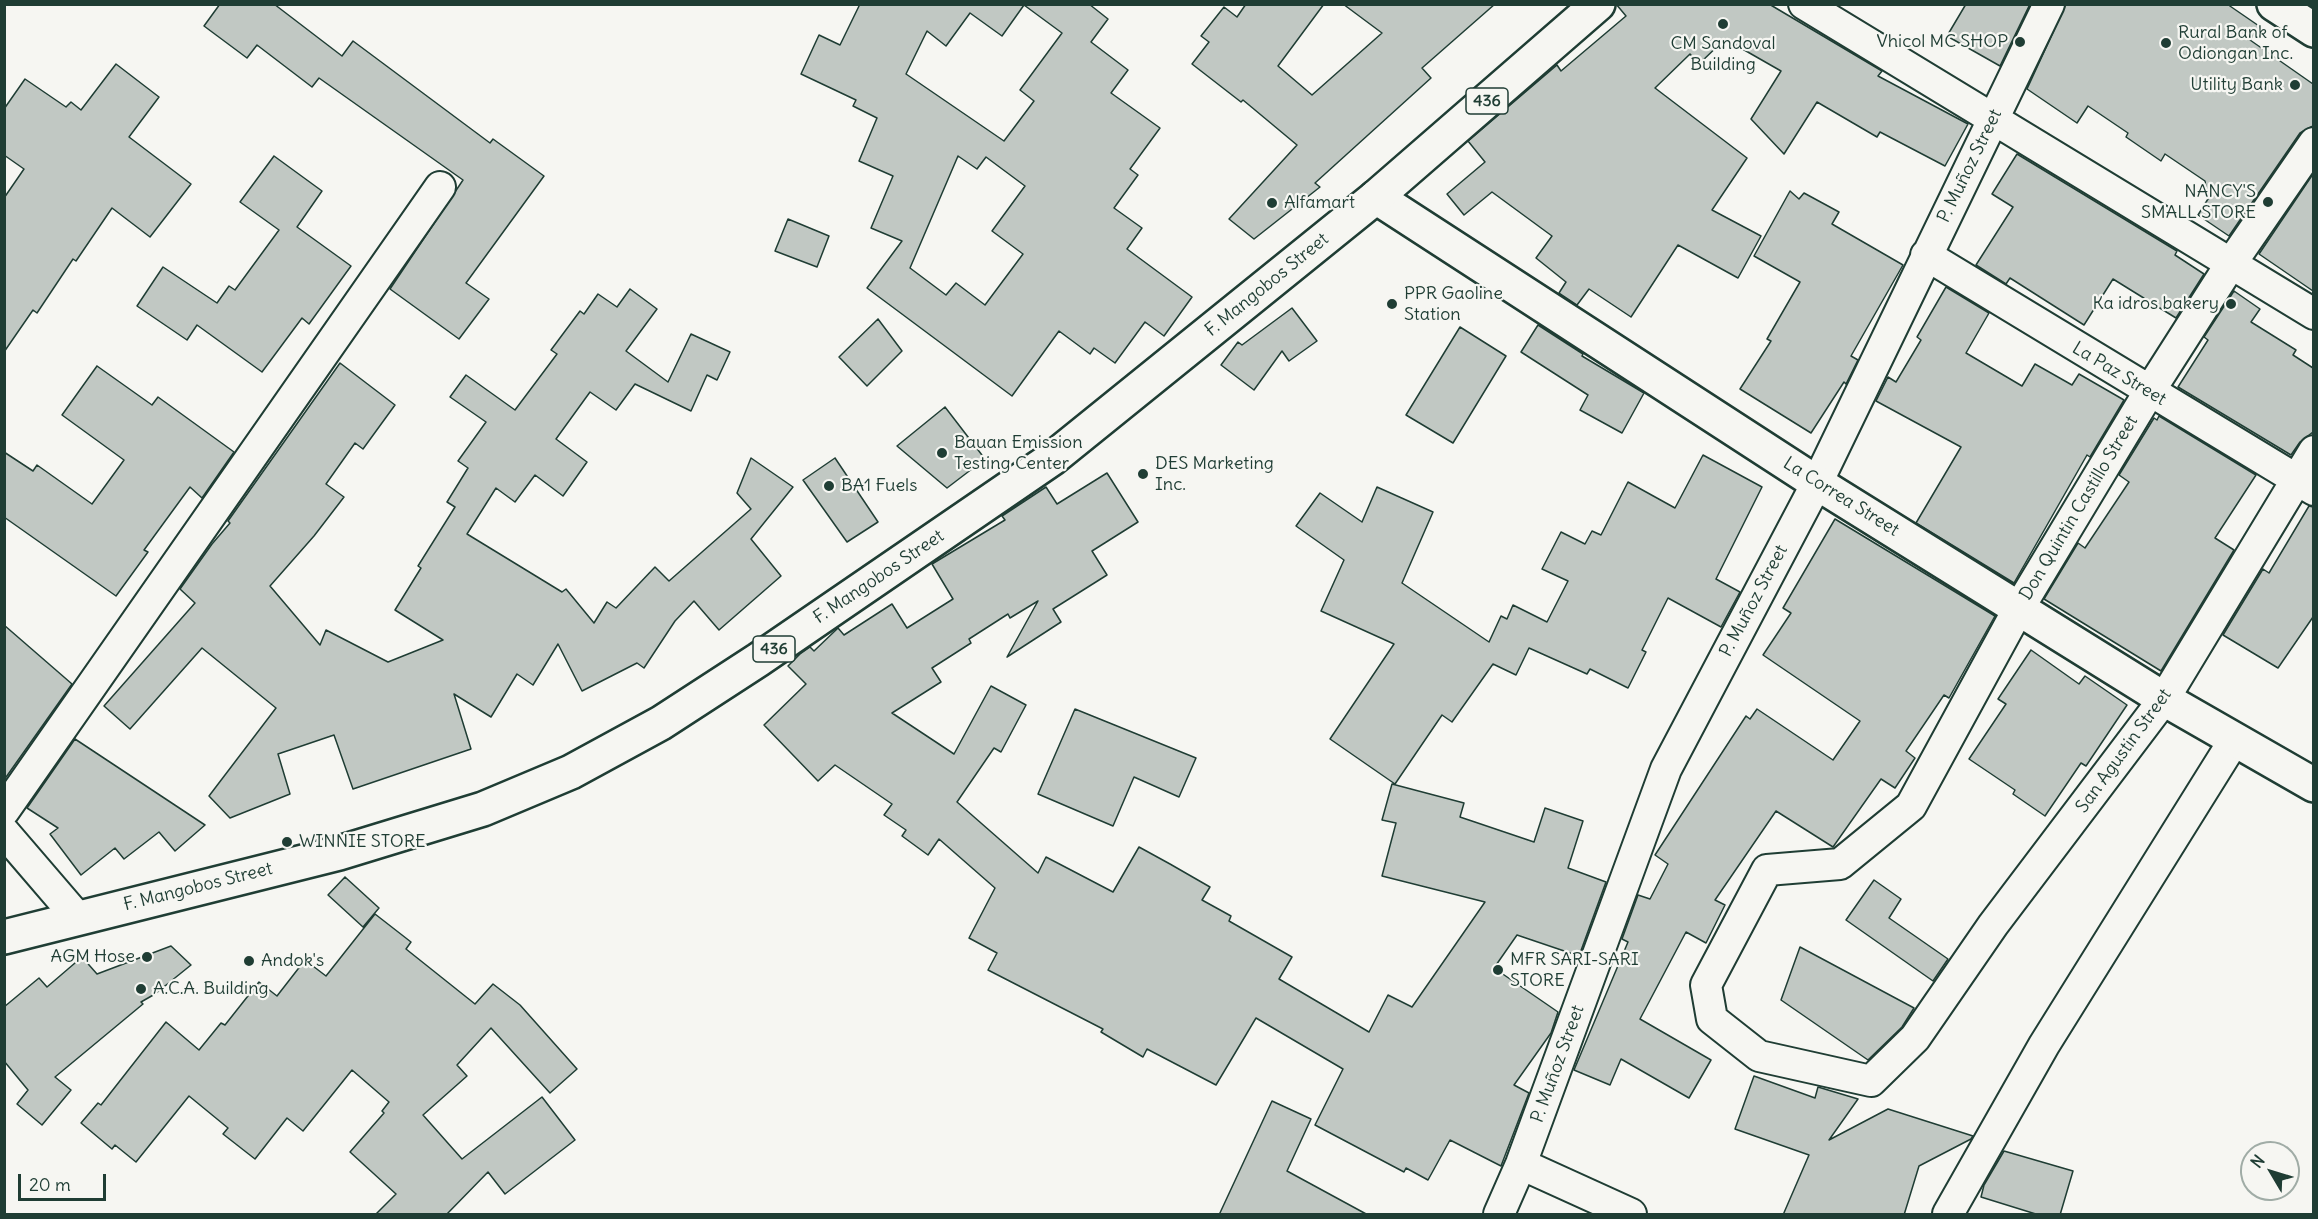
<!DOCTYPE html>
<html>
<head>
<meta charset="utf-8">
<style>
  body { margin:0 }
  #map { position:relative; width:2318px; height:1219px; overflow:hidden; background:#f6f6f2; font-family:Delius,sans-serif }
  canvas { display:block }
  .frame { position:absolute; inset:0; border:6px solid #1f3d34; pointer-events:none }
  .north { position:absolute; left:2240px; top:1141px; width:60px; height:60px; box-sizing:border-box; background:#f6f6f2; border:2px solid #a0aca6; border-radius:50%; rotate:308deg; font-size:16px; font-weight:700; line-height:24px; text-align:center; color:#1f3d34 }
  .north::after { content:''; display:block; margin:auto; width:21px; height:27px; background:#1f3d34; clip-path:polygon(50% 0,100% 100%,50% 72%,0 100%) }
  .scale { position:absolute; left:18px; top:1174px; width:88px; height:27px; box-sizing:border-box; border:3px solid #1f3d34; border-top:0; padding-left:8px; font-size:18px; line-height:21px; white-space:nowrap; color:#1f3d34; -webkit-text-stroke:4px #f6f6f2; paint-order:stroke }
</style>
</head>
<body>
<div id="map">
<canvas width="2318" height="1219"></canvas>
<div class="frame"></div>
<div class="north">N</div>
<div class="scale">20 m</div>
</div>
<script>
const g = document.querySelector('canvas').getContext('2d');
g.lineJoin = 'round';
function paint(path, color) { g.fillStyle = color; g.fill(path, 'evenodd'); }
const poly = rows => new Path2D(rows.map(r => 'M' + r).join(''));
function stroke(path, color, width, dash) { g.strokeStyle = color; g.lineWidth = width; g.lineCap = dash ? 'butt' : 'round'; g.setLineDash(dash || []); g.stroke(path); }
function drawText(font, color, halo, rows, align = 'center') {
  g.font = font + ' Delius,sans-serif'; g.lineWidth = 4.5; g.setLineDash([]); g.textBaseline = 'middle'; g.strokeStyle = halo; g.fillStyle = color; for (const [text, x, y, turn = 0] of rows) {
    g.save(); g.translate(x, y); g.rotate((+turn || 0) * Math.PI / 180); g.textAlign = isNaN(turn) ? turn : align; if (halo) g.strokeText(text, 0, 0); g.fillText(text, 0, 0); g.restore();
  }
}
const building = poly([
  [220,4,274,4,342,56,353,41,490,143,493,139,544,176,466,283,489,299,459,339,390,289,463,180,319,78,312,87,257,45,247,58,204,26,220,4],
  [860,4,1089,4,1108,19,1091,42,1128,70,1111,93,1160,128,1130,169,1138,175,1114,208,1142,228,1127,249,1192,297,1164,336,1145,322,1115,363,1094,348,1090,354,1059,331,1012,396,867,288,902,241,871,228,893,176,859,161,877,118,853,106,856,100,801,74,819,35,840,45,860,4],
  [1024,5,1062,33,1020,90,1034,101,1004,141,906,74,927,31,946,46,970,13,1002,36,1024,5],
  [958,156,977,169,986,157,1025,186,992,231,1023,254,985,305,956,283,946,295,910,268,958,156],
  [1246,4,1324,4,1278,66,1312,95,1382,33,1343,4,1495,4,1422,68,1431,78,1315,183,1320,187,1254,239,1229,219,1297,145,1243,100,1241,102,1192,64,1209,42,1201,36,1224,7,1237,17,1246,4],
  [1616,4,1769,4,1882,71,1878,76,1968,124,1945,166,1880,132,1877,137,1817,102,1784,154,1751,119,1781,71,1725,39,1699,64,1690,54,1655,88,1747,158,1712,210,1761,236,1738,278,1678,245,1631,317,1589,289,1577,305,1559,293,1566,282,1536,258,1552,236,1492,192,1464,215,1447,194,1485,162,1468,141,1557,65,1561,71,1626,16,1616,4],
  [1966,4,2030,4,2000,66,1947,36,1966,4],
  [2066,4,2227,4,2259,26,2250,40,2313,84,2313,126,2300,133,2229,236,2198,215,2208,199,2205,181,2165,154,2161,161,2126,137,2128,133,2088,106,2077,123,2027,89,2066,4],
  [116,64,159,97,129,137,191,184,150,237,112,208,76,261,73,259,37,313,33,310,4,352,4,198,24,169,4,155,4,109,25,79,66,107,71,102,81,110,116,64],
  [2017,154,2177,251,2175,255,2204,274,2176,318,2113,279,2084,325,2010,278,2006,284,1976,265,2013,207,1992,194,2017,154],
  [274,156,322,191,297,227,351,266,309,324,302,318,262,372,197,325,187,340,137,306,163,267,217,303,229,286,235,290,279,230,240,202,274,156],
  [2313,174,2313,291,2259,254,2313,174],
  [1790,191,1799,199,1804,193,1839,212,1832,224,1903,265,1851,356,1858,360,1846,384,1844,382,1811,433,1740,389,1771,341,1767,339,1800,282,1754,256,1790,191],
  [788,219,829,236,817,267,775,251,788,219],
  [1946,287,1989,313,1966,353,2022,386,2035,364,2072,385,2079,374,2124,400,2090,457,2087,455,2014,583,1916,523,1961,447,1876,401,1888,377,1896,382,1921,340,1917,337,1946,287],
  [630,289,657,309,626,351,668,382,691,334,730,352,717,380,707,375,691,411,635,384,616,410,590,392,556,439,587,462,563,496,535,475,515,502,496,488,467,534,562,592,566,589,594,623,607,602,616,608,655,567,669,581,751,509,737,493,751,458,793,487,751,539,781,576,719,630,694,601,675,621,644,668,637,663,582,691,558,644,533,685,517,674,491,717,454,694,471,749,353,789,334,735,278,754,290,794,230,818,209,796,276,708,202,648,130,729,104,706,195,603,180,589,212,544,230,523,228,521,340,363,395,405,363,449,355,443,326,484,344,497,314,536,270,586,320,645,326,630,388,662,443,640,395,610,421,568,418,566,455,507,447,502,468,468,458,461,486,422,450,397,466,375,515,410,557,354,551,350,580,311,584,314,598,294,617,307,630,289],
  [2234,291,2260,309,2251,322,2296,350,2293,355,2313,368,2313,432,2300,442,2291,455,2178,387,2208,340,2204,337,2234,291],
  [1292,308,1317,341,1289,361,1282,351,1254,390,1221,365,1238,342,1242,345,1292,308],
  [878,319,902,351,867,386,839,357,878,319],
  [1538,325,1583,354,1582,356,1644,393,1622,433,1580,410,1588,395,1521,352,1538,325],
  [1460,327,1506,356,1453,443,1406,415,1460,327],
  [97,366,152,405,158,397,234,452,202,498,190,487,144,550,148,552,116,596,4,517,4,452,33,471,37,465,92,504,124,460,62,415,97,366],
  [945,407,985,459,947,488,897,446,945,407],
  [2159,416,2256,475,2215,538,2234,550,2161,671,2044,599,2078,543,2085,548,2129,482,2119,475,2154,418,2157,420,2159,416],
  [1703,455,1762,487,1716,579,1740,592,1721,627,1668,598,1642,650,1646,652,1628,688,1590,669,1587,674,1529,648,1516,675,1493,664,1452,722,1442,715,1395,784,1330,739,1394,644,1321,611,1344,560,1296,526,1320,493,1362,522,1377,487,1433,512,1402,583,1489,642,1501,616,1507,619,1513,605,1547,622,1568,581,1542,569,1561,532,1585,544,1592,531,1601,535,1628,482,1675,508,1703,455],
  [835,458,878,522,847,542,803,480,835,458],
  [1107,473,1138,522,1092,551,1107,575,1053,609,1061,622,1007,657,1038,601,1010,618,1008,614,969,639,971,643,932,668,941,682,892,713,954,754,991,686,1026,705,1001,752,994,748,957,802,1038,873,1046,857,1113,892,1139,847,1170,864,1210,887,1202,900,1231,916,1229,921,1292,957,1279,979,1369,1032,1388,995,1412,1007,1485,902,1382,876,1396,823,1382,820,1392,784,1464,803,1460,817,1534,842,1545,808,1583,821,1568,868,1606,882,1579,956,1517,935,1494,968,1558,1012,1551,1033,1514,1085,1529,1093,1501,1166,1450,1140,1428,1180,1406,1168,1404,1172,1315,1125,1343,1069,1256,1018,1216,1085,1147,1049,1143,1057,1101,1032,1103,1029,988,970,997,953,969,938,995,888,939,839,928,855,902,836,906,830,884,815,892,804,835,765,818,781,764,725,806,684,788,666,800,654,810,647,814,651,838,628,844,635,892,604,907,628,953,599,932,564,1005,520,1002,516,1046,487,1057,504,1107,473],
  [2309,506,2313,507,2313,617,2278,668,2223,635,2263,569,2269,573,2309,506],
  [1835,519,1995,616,1949,698,1944,695,1906,751,1915,758,1895,788,1881,779,1833,847,1776,811,1715,900,1725,905,1706,943,1686,932,1640,1019,1711,1060,1689,1098,1621,1059,1610,1085,1574,1070,1628,942,1622,939,1638,895,1650,899,1668,864,1655,855,1746,716,1750,719,1757,709,1833,760,1860,721,1763,655,1791,613,1783,608,1835,519],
  [4,625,72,684,4,780,4,625],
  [2031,650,2079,684,2085,676,2127,705,2086,766,2081,763,2045,816,2013,794,2015,790,1969,759,2006,704,1998,699,2031,650],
  [1075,709,1196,758,1179,797,1134,777,1113,826,1038,794,1075,709],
  [75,739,205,825,175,851,159,832,124,859,115,848,81,875,50,834,58,828,27,808,75,739],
  [345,877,379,908,363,927,328,895,345,877],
  [1874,880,1901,899,1889,918,1948,959,1933,981,1846,920,1874,880],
  [375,914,411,942,406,949,475,1004,493,984,520,1005,577,1069,550,1093,491,1028,457,1065,467,1076,423,1115,462,1159,542,1097,575,1140,505,1194,488,1172,446,1215,375,1215,396,1194,350,1152,384,1113,382,1111,389,1102,352,1070,303,1131,287,1118,255,1159,223,1134,228,1128,189,1096,136,1162,115,1145,112,1149,81,1123,98,1103,101,1105,166,1022,199,1050,221,1023,225,1025,259,982,277,996,305,960,326,976,375,914],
  [171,946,191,965,155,994,141,1002,143,1004,55,1077,71,1090,42,1125,17,1104,28,1090,4,1061,4,1007,39,978,47,987,82,957,97,974,171,946],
  [1800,947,1914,1008,1902,1027,1868,1060,1781,1000,1800,947],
  [1754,1076,1815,1098,1818,1087,1858,1099,1829,1140,1888,1109,1973,1136,1971,1139,1919,1166,1904,1215,1783,1215,1809,1155,1735,1129,1754,1076],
  [1272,1101,1311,1119,1287,1171,1368,1215,1219,1215,1272,1101],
  [2004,1151,2073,1171,2060,1215,2039,1215,1981,1197,1984,1185,2004,1151]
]);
paint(building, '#c1c8c3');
stroke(building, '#1f3d34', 1.5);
const minor = poly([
  [1804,4,2314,314],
  [2314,143,2232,262,2149,392,2019,608,1911,806,1840,864,1767,870,1706,985,1712,1019,1759,1056,1871,1081,1915,1038,1993,925,2164,699,2314,451],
  [1926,255,2314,490],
  [4,811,440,187],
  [4,832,77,917],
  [1521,1164,1631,1214],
  [1499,1214,1521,1164,1666,769,1817,483,2049,4],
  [1948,1214,2044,1045,2235,739]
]);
const tertiary = poly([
  [1376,197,1817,483,2164,699,2314,785]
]);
const primary = poly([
  [2274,4,2314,30],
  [4,937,339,853,483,809,571,772,661,723,758,660,1053,458,1376,197,1598,4]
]);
stroke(minor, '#1f3d34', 34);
stroke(tertiary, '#1f3d34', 38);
stroke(primary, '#1f3d34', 38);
stroke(minor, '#f6f6f2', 30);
stroke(tertiary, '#f6f6f2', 33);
stroke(primary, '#f6f6f2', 33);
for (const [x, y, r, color] of [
  [1723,24,6,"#1f3d34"],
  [2020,42,6,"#1f3d34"],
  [2166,43,6,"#1f3d34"],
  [2295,85,6,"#1f3d34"],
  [2268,202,6,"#1f3d34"],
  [1272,203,6,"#1f3d34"],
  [1392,304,6,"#1f3d34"],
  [2231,304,6,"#1f3d34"],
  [942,453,6,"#1f3d34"],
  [1143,474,6,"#1f3d34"],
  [829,486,6,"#1f3d34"],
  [287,842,6,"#1f3d34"],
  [147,957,6,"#1f3d34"],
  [249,961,6,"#1f3d34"],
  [1498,970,6,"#1f3d34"],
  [141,989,6,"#1f3d34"]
]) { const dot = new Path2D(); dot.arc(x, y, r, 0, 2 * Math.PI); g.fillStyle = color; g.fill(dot); stroke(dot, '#f6f6f2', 2); }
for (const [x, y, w] of [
  [1487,101,42],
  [774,649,42]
]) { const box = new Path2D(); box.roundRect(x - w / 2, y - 13, w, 26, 4.5); g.fillStyle = '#f6f6f2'; g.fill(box); stroke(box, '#1f3d34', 1.5); }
drawText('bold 16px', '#1f3d34', null, [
  ["436",1487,101],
  ["436",774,649]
]);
drawText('18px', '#1f3d34', '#f6f6f2', [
  ["Rural Bank of",2178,33],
  ["Odiongan Inc.",2178,54],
  ["Vhicol MC SHOP",2008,42,"right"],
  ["CM Sandoval",1723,44,"center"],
  ["Building",1723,65,"center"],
  ["Utility Bank",2283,85,"right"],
  ["NANCY'S",2256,192,"right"],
  ["SMALL STORE",2256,213,"right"],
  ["Alfamart",1284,203],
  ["PPR Gaoline",1404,294],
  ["Station",1404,315],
  ["Ka idros bakery",2219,304,"right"],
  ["Bauan Emission",954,443],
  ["Testing Center",954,464],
  ["DES Marketing",1155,464],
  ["Inc.",1155,485],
  ["BA1 Fuels",841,486],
  ["WINNIE STORE",299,842],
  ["AGM Hose",135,957,"right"],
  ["MFR SARI-SARI",1510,960],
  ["STORE",1510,981],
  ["Andok's",261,961],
  ["A.C.A. Building",153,989]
], 'left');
drawText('18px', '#1f3d34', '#f6f6f2', [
  ["P. Muñoz Street",1970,166,-64],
  ["F. Mangobos Street",1267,285,-39],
  ["La Paz Street",2119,374,31],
  ["La Correa Street",1841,497,32],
  ["Don Quintin Castillo Street",2079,508,-59],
  ["F. Mangobos Street",879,577,-34],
  ["P. Muñoz Street",1754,601,-62],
  ["San Agustin Street",2124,751,-54],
  ["F. Mangobos Street",198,887,-14],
  ["P. Muñoz Street",1558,1064,-70]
]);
</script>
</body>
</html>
